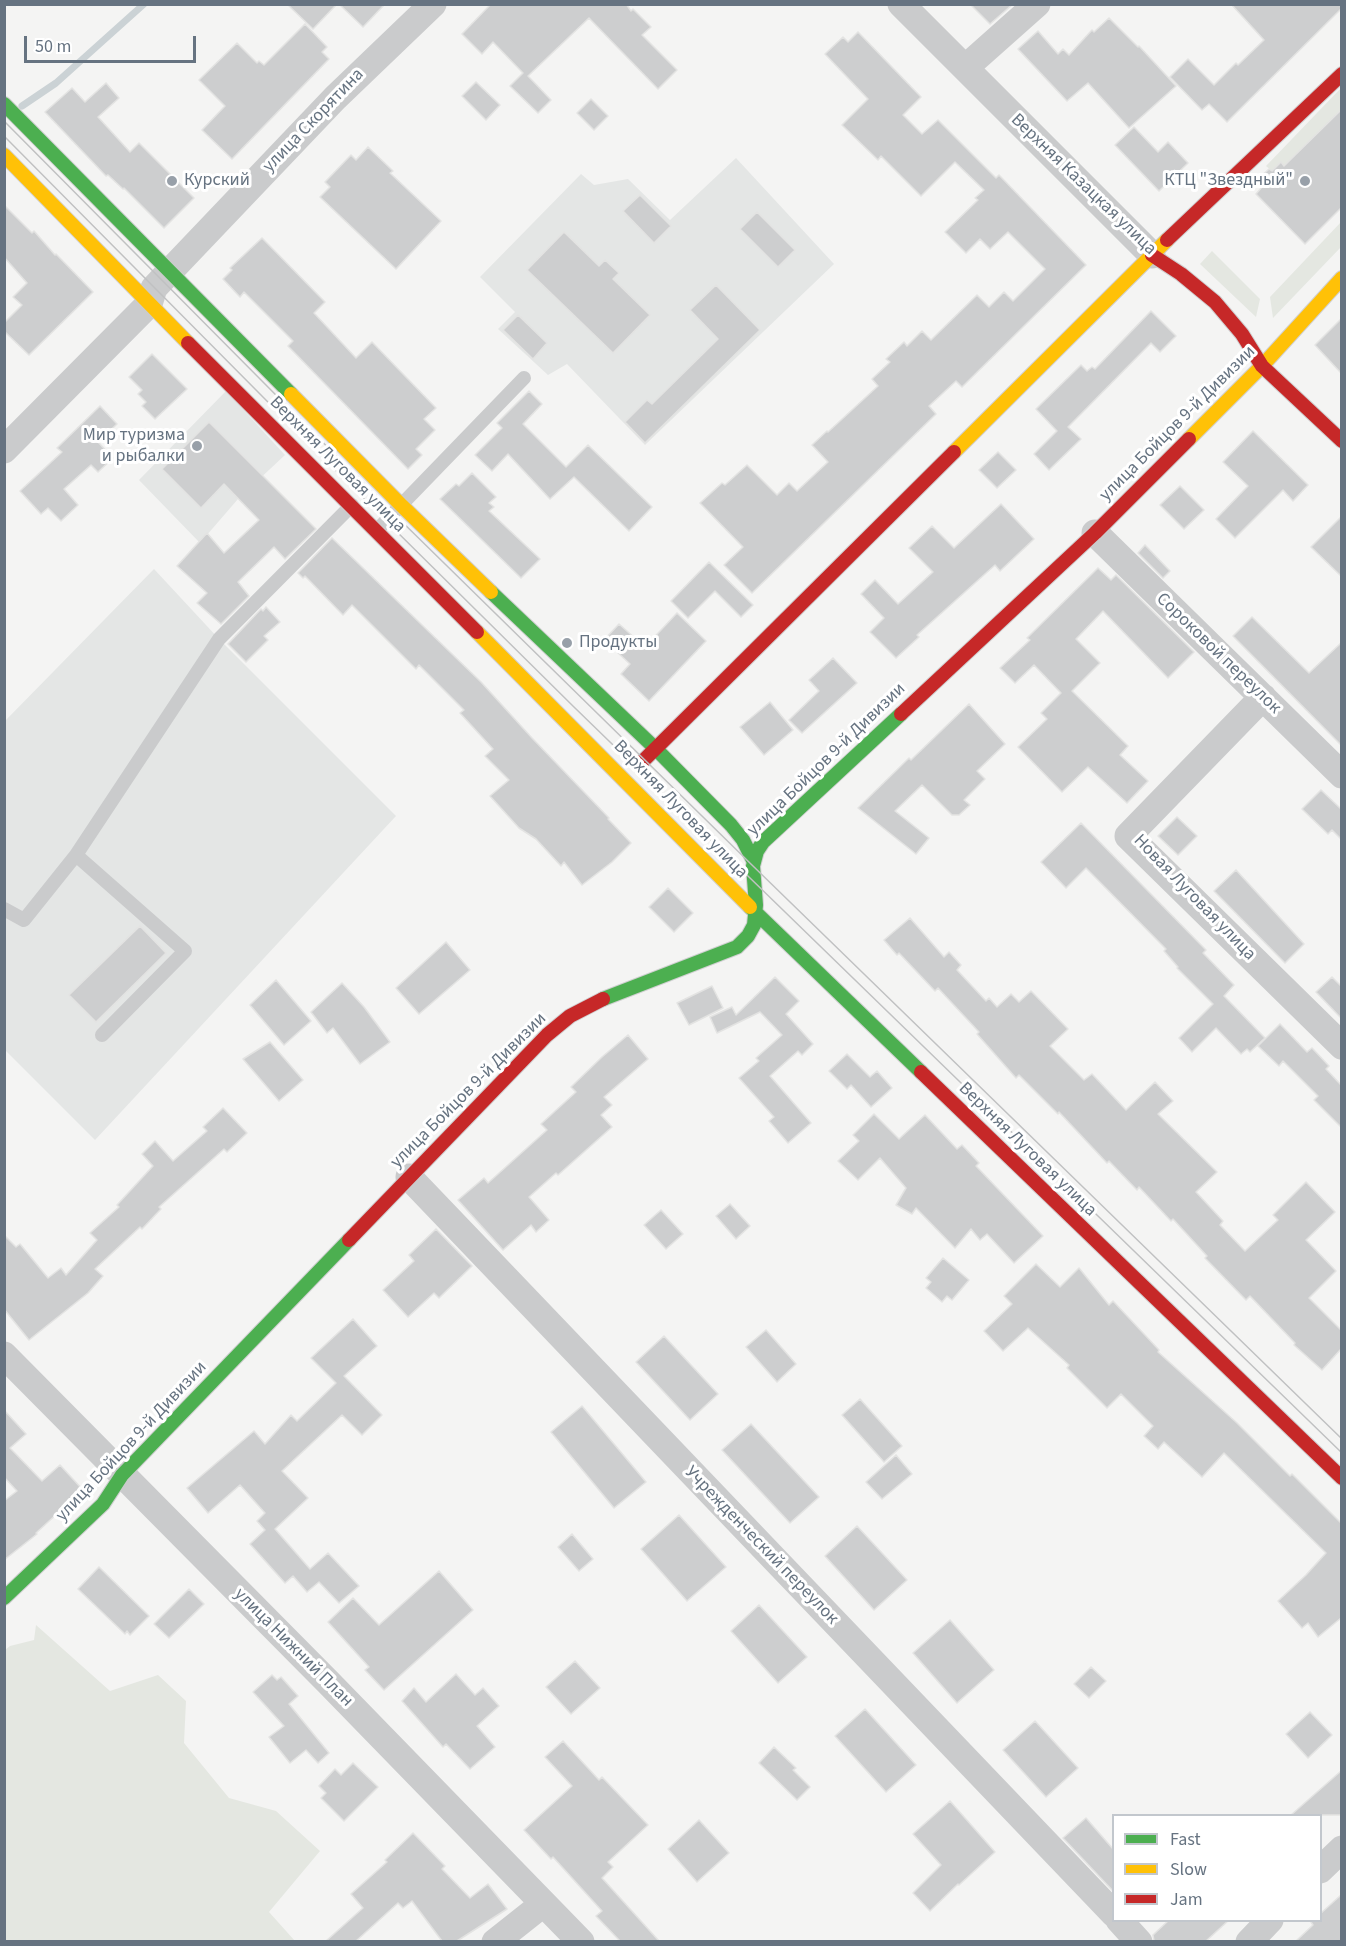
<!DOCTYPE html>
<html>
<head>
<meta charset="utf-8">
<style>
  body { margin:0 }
  #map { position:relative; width:1346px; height:1946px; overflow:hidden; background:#f4f4f3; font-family:"Source Sans 3",sans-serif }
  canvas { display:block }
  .frame { position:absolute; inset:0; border:6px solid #667381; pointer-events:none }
  .legend { position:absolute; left:1112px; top:1814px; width:210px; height:108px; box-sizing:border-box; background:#fff; border:2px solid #c2c7cd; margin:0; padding:8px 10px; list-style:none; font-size:18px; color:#667381 }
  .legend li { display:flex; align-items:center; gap:12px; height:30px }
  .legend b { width:30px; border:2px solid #c2c7cd }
  .scale { position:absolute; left:24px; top:36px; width:172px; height:27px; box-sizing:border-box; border:3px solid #667381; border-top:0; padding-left:8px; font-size:18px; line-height:21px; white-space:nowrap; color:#667381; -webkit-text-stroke:4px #fff; paint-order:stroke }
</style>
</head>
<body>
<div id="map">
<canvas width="1346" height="1946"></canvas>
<div class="frame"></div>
<ul class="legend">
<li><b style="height:8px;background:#4caf50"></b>Fast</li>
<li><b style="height:8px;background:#ffc107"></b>Slow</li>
<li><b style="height:8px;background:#c62828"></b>Jam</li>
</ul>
<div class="scale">50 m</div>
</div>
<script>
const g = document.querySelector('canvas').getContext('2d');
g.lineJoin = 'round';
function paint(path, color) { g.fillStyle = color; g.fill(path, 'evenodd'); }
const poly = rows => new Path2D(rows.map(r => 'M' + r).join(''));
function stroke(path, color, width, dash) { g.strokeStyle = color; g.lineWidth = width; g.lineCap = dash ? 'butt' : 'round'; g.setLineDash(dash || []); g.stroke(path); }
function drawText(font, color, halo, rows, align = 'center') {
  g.font = font + ' "Source Sans 3",sans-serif'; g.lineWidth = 6; g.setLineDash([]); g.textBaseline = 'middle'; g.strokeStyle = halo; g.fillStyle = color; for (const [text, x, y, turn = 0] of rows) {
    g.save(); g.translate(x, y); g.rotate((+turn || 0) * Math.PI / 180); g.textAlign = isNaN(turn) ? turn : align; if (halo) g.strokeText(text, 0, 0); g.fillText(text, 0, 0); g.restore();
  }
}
paint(poly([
  [736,158,834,264,645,445,567,364,548,375,498,329,515,312,480,277,581,174,594,185,628,179,670,220],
  [226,391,285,455,238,499,200,543,139,480],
  [154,569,219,639,396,816,95,1140,5,1050,4,722]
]), '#e4e6e5');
paint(poly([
  [1341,88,1341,110,1284,166,1281,163,1272,171,1266,166],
  [1341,222,1341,247,1273,318,1270,297],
  [1212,251,1260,299,1256,317,1200,264],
  [36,1625,110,1691,158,1675,186,1701,184,1743,229,1798,276,1811,320,1851,269,1912,295,1941,5,1941,5,1650,10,1646,34,1640]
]), '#e4e7e1');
stroke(poly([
  [22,106,56,83,144,4]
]), '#cbd2d5', 7);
const building = poly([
  [287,4,337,4,313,29,287,4],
  [339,4,385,4,363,27,339,4],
  [491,4,626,4,631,11,633,9,651,27,642,35,677,70,658,89,589,18,528,76,551,100,538,113,510,86,523,73,493,42,482,54,462,34,491,4],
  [970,4,1013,4,990,24,970,4],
  [1231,4,1341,4,1341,9,1227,122,1209,104,1202,110,1170,77,1188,59,1214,85,1236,63,1238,65,1264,40,1231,4],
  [1109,18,1138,47,1139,46,1176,86,1129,128,1088,83,1067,101,1018,49,1038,31,1058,54,1063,49,1069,55,1092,30,1094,32,1109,18],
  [305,24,327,47,322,52,329,59,232,159,202,130,225,106,199,80,237,43,257,63,259,61,264,65,305,24],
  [858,32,921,97,903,115,922,134,938,120,996,178,999,175,1086,265,962,387,956,381,929,406,936,414,752,593,724,565,743,547,700,503,722,483,725,485,747,465,777,495,789,483,797,491,828,462,812,445,827,431,828,432,878,386,872,379,890,362,886,359,904,342,907,346,922,331,931,340,977,295,989,307,1004,292,1013,301,1045,269,1008,232,990,249,980,239,966,253,945,232,978,200,975,198,984,190,955,162,921,196,881,156,878,160,842,125,868,99,825,54,843,37,848,42,858,32],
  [476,82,500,105,486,120,462,96,476,82],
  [106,83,119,98,98,117,130,152,139,143,194,198,164,228,124,188,123,189,108,175,106,176,45,112,72,88,85,102,106,83],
  [591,99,608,116,594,130,577,113,591,99],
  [1341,110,1341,208,1305,244,1256,194,1262,187,1256,181,1269,169,1272,171,1281,162,1284,166,1341,110],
  [1134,127,1158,152,1168,142,1188,163,1159,191,1115,145,1134,127],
  [368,147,393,171,390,173,441,221,396,269,320,197,330,187,325,182,351,155,356,160,368,147],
  [640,195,671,226,654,243,623,211,640,195],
  [4,205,32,233,34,231,55,255,56,254,93,292,29,355,4,331,4,323,22,305,13,297,27,283,4,257,4,205],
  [757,212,795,250,778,267,740,229,757,212],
  [564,232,599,266,605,260,619,273,613,279,650,315,613,353,527,270,564,232],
  [262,238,325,302,314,313,356,358,372,342,436,408,424,419,435,430,416,449,422,455,408,469,288,346,293,341,244,292,240,297,223,279,232,270,230,268,262,238],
  [716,285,760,330,645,443,625,422,647,400,652,404,718,339,690,310,716,285],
  [1151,311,1176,336,1160,352,1151,343,1068,427,1081,439,1049,470,1034,454,1057,431,1036,409,1081,365,1087,371,1092,367,1095,369,1151,311],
  [518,315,547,343,533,359,503,330,518,315],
  [1341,319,1341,373,1315,345,1341,319],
  [152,354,187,389,155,419,142,406,146,402,138,394,142,390,129,377,152,354],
  [529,391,542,404,523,424,566,467,588,445,652,507,629,531,574,477,550,499,508,454,492,471,475,455,502,428,497,423,529,391],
  [100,406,117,424,98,442,113,458,98,472,91,465,64,489,78,505,61,521,48,508,41,514,20,491,62,452,57,448,100,406],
  [209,422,316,529,285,559,274,547,238,582,249,596,221,624,197,603,207,593,177,566,207,533,224,553,259,520,224,484,201,508,162,469,209,422],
  [1253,431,1308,485,1293,501,1283,490,1235,538,1216,519,1248,486,1223,462,1253,431],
  [998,452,1016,470,997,488,979,470,998,452],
  [472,473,496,497,489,503,494,507,489,511,540,559,521,578,440,499,456,484,459,486,472,473],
  [1180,486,1204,510,1184,529,1160,505,1180,486],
  [1001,504,1034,539,1000,571,995,565,917,635,919,637,896,658,870,632,884,618,861,594,875,580,898,604,933,572,909,548,932,526,954,548,1001,504],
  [1341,517,1341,576,1311,547,1341,517],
  [332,538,481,682,532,738,609,818,608,819,631,843,612,862,582,885,564,862,561,866,536,839,519,828,490,796,509,780,485,756,493,749,460,713,464,710,419,665,416,669,352,605,343,615,305,576,303,578,298,573,332,538],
  [1145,545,1170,571,1163,578,1138,553,1145,545],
  [709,562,753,605,741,617,715,591,688,618,671,601,709,562],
  [1098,568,1111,580,1116,575,1194,652,1168,678,1103,611,1076,639,1100,663,1072,691,1128,746,1120,755,1148,781,1127,803,1088,767,1062,792,1018,747,1047,719,1041,713,1061,693,1034,665,1015,683,1000,668,1030,640,1027,638,1098,568],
  [266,607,280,622,264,636,268,640,246,662,228,644,261,609,263,611,266,607],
  [677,613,706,641,649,701,621,674,630,664,604,640,619,624,645,647,677,613],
  [1252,617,1309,673,1341,643,1341,745,1233,636,1252,617],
  [833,658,857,683,802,733,789,720,819,691,809,680,833,658],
  [770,702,793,730,764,755,740,727,770,702],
  [969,704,1005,744,977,771,985,779,964,800,970,805,959,815,952,815,922,785,895,811,929,838,916,854,858,808,909,758,911,760,969,704],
  [1321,790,1341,809,1341,839,1332,830,1328,834,1302,809,1321,790],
  [1177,817,1197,836,1178,855,1158,836,1177,817],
  [1081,823,1206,950,1203,953,1234,985,1224,996,1265,1038,1250,1052,1247,1049,1241,1054,1216,1028,1192,1052,1179,1038,1213,1004,1177,968,1178,967,1164,951,1166,949,1086,868,1066,888,1041,862,1081,823],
  [1236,870,1304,944,1285,963,1214,891,1236,870],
  [668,888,693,913,674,932,649,907,668,888],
  [910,918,944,957,949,952,961,965,957,970,986,1001,989,998,997,1007,1011,994,1019,1002,1031,991,1068,1029,1050,1046,1084,1080,1092,1074,1126,1110,1155,1082,1173,1101,1158,1114,1217,1172,1196,1192,1223,1221,1220,1225,1245,1251,1278,1220,1273,1215,1306,1182,1335,1212,1306,1240,1336,1271,1309,1298,1341,1330,1341,1349,1322,1370,1294,1345,1295,1343,1250,1296,1246,1300,1205,1258,1207,1256,1173,1219,1171,1221,1139,1187,1137,1190,1109,1161,1107,1163,1059,1112,1058,1114,1019,1075,1016,1078,977,1034,979,1032,938,988,935,991,899,953,897,955,884,940,910,918],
  [140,926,166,953,96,1022,69,995,140,926],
  [446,942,470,970,419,1014,396,988,446,942],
  [775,977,799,1001,786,1014,813,1044,802,1055,798,1051,770,1076,811,1123,788,1143,769,1121,774,1117,739,1078,759,1061,756,1058,782,1035,760,1012,717,1033,710,1017,732,1007,736,1015,775,977],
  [1332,977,1341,986,1341,1018,1316,992,1332,977],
  [276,980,311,1021,284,1045,250,1005,276,980],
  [342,983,364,1007,390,1042,360,1064,333,1028,327,1033,311,1012,342,983],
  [712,986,723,1008,689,1025,677,1003,712,986],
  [1280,1024,1307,1052,1312,1048,1329,1066,1326,1069,1341,1085,1341,1127,1314,1100,1318,1096,1283,1061,1279,1066,1258,1046,1280,1024],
  [628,1035,648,1059,604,1097,612,1105,601,1115,612,1127,558,1175,556,1173,529,1197,549,1220,536,1232,531,1225,503,1250,458,1200,484,1178,488,1183,547,1130,541,1124,576,1092,571,1087,602,1057,628,1035],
  [270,1042,303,1080,279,1101,243,1059,270,1042],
  [847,1054,870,1077,877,1071,892,1088,871,1107,851,1085,847,1089,829,1071,847,1054],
  [223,1108,247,1133,227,1152,224,1149,159,1207,161,1209,142,1229,140,1227,95,1269,103,1276,88,1293,29,1340,4,1309,4,1235,16,1247,20,1244,48,1278,61,1268,66,1275,97,1240,90,1233,119,1207,117,1205,153,1166,142,1154,155,1141,173,1161,207,1131,203,1127,223,1108],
  [874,1114,899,1139,925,1115,957,1149,962,1145,979,1163,976,1166,1043,1236,1014,1263,987,1234,980,1240,971,1229,955,1248,916,1208,912,1214,896,1205,906,1188,880,1158,858,1180,838,1161,859,1141,853,1135,874,1114],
  [730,1204,750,1226,736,1239,716,1216,730,1204],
  [661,1210,683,1234,666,1249,644,1225,661,1210],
  [436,1229,472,1266,439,1298,434,1293,408,1317,383,1290,414,1261,409,1255,436,1229],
  [943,1258,969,1280,952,1300,947,1296,942,1302,926,1288,931,1282,926,1278,943,1258],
  [1036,1264,1060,1287,1079,1268,1109,1305,1113,1301,1159,1350,1158,1352,1237,1423,1290,1476,1292,1474,1341,1523,1341,1618,1318,1637,1308,1623,1302,1628,1278,1601,1306,1575,1326,1553,1224,1453,1202,1477,1164,1442,1158,1449,1144,1436,1153,1426,1121,1394,1107,1408,1067,1368,1069,1365,1028,1328,1003,1351,984,1331,1012,1304,1004,1296,1036,1264],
  [353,1319,377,1346,344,1376,382,1415,362,1435,342,1415,282,1471,308,1498,275,1529,310,1569,328,1553,359,1586,339,1603,319,1582,307,1592,293,1576,285,1583,250,1544,265,1530,257,1521,265,1513,240,1485,208,1513,187,1488,254,1431,265,1444,291,1415,297,1421,336,1383,311,1358,353,1319],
  [766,1330,796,1364,777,1382,746,1347,766,1330],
  [664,1336,718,1394,690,1420,636,1362,664,1336],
  [860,1399,902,1446,884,1462,842,1415,860,1399],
  [582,1406,646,1482,614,1508,551,1432,582,1406],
  [4,1410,26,1434,10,1448,42,1481,60,1465,83,1490,36,1533,37,1534,4,1560,4,1501,17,1491,4,1477,4,1410],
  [751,1424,819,1497,790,1523,722,1450,751,1424],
  [896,1455,912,1474,882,1499,866,1482,896,1455],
  [679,1515,726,1567,687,1601,641,1549,679,1515],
  [857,1526,907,1580,874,1610,825,1556,857,1526],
  [572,1534,593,1559,579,1571,558,1547,572,1534],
  [99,1567,149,1616,130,1635,127,1631,125,1634,78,1589,99,1567],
  [439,1571,473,1610,384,1690,365,1670,369,1667,328,1622,353,1598,379,1625,439,1571],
  [189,1589,204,1604,169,1638,154,1624,189,1589],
  [759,1605,807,1657,778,1683,731,1631,759,1605],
  [950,1620,994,1670,957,1703,913,1653,950,1620],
  [575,1661,600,1688,571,1714,546,1687,575,1661],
  [1091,1667,1106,1681,1089,1698,1074,1684,1091,1667],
  [456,1674,475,1695,483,1688,499,1706,477,1726,495,1747,470,1769,446,1744,443,1747,402,1701,414,1688,426,1702,456,1674],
  [272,1675,277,1680,281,1677,298,1696,289,1704,329,1753,318,1763,306,1750,290,1763,269,1737,284,1726,253,1692,272,1675],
  [865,1709,916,1765,886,1792,835,1736,865,1709],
  [1310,1712,1332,1735,1308,1758,1286,1734,1310,1712],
  [1035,1721,1078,1768,1046,1797,1003,1750,1035,1721],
  [563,1741,599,1780,602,1777,648,1825,608,1862,613,1867,602,1878,659,1941,620,1941,596,1916,602,1911,553,1857,551,1859,524,1830,572,1786,545,1757,563,1741],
  [774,1747,796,1768,793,1770,810,1787,797,1800,759,1763,774,1747],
  [353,1763,378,1787,344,1821,321,1798,326,1793,319,1786,335,1769,341,1775,353,1763],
  [1341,1771,1341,1815,1291,1815,1341,1771],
  [950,1801,995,1852,959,1885,958,1884,930,1911,913,1893,941,1865,913,1834,950,1801],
  [1086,1818,1113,1849,1113,1891,1063,1838,1086,1818],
  [699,1820,729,1853,697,1882,668,1849,699,1820],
  [413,1833,445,1866,442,1869,470,1898,488,1884,507,1909,457,1941,442,1941,412,1901,403,1908,398,1903,356,1941,326,1941,363,1908,351,1894,387,1862,385,1860,413,1833],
  [1341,1895,1341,1941,1296,1941,1313,1925,1311,1922,1313,1920,1320,1920,1320,1914,1341,1895],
  [1169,1920,1229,1920,1206,1941,1154,1941,1153,1935,1169,1920]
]);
paint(building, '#cdcecf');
stroke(building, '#e3e3e2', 1.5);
const fast = poly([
  [4,104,291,394],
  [491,592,656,749,731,825,743,840,754,862],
  [750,907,921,1072],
  [603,999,737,947,748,936,754,925,756,905,753,866,757,851,763,842,901,714],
  [4,1598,103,1504,122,1475,349,1240]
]);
const slow = poly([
  [4,155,188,343],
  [291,394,401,505,491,592],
  [1189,439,1262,366,1342,278],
  [954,452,1167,240],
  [477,632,750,907]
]);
const jam = poly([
  [1167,240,1342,74],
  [1152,255,1181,274,1215,302,1242,334,1262,366,1342,441],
  [188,343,477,632],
  [901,714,1095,533,1189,439],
  [641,763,954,452],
  [921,1072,1342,1478],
  [349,1240,547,1035,570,1016,603,999]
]);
stroke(fast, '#d0d0d1', 16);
stroke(slow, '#d0d0d1', 16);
stroke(jam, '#d0d0d1', 16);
stroke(poly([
  [377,530,524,378],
  [4,909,24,920,76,855],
  [102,1035,185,951,76,855,219,639,352,505]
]), '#cacbcc', 14);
stroke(poly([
  [901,4,1152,255],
  [965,68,1037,4],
  [4,450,149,304,154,288,335,98,433,4],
  [1095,533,1342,775],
  [1263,697,1128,836,1342,1046],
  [409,1177,1114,1914],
  [4,1355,329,1683,581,1942],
  [1320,1870,1342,1849],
  [1119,1920,1139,1942],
  [495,1942,543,1904],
  [1249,1942,1270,1920]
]), '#cacbcc', 27);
stroke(fast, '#4caf50', 14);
stroke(slow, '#ffc107', 14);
stroke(jam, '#c62828', 14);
stroke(poly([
  [4,121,393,513,753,866,1342,1439],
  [4,136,385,520,575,708,1342,1453]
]), '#c0c1c2', 1.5);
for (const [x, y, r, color] of [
  [172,181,6,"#98a0a9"],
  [1305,181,6,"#98a0a9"],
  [197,446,6,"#98a0a9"],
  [567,643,6,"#98a0a9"]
]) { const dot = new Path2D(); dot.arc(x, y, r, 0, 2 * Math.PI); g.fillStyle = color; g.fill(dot); stroke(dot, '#fff', 2); }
drawText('18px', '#667381', '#fff', [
  ["улица Скорятина",314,121,-46],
  ["Верхняя Казацкая улица",1083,185,44],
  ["улица Бойцов 9-й Дивизии",1178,424,-45],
  ["Верхняя Луговая улица",337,465,45],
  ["Сороковой переулок",1218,654,44],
  ["улица Бойцов 9-й Дивизии",827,760,-44],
  ["Верхняя Луговая улица",680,810,46],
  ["Новая Луговая улица",1194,898,46],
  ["улица Бойцов 9-й Дивизии",469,1091,-45],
  ["Верхняя Луговая улица",1027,1150,44],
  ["улица Бойцов 9-й Дивизии",132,1442,-47],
  ["Учрежденческий переулок",761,1546,46],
  ["улица Нижний План",293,1648,45]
]);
drawText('18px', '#667381', '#fff', [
  ["Курский",184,181],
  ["КТЦ \"Звездный\"",1293,181,"right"],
  ["Мир туризма",185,436,"right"],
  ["и рыбалки",185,457,"right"],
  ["Продукты",579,643]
], 'left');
</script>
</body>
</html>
